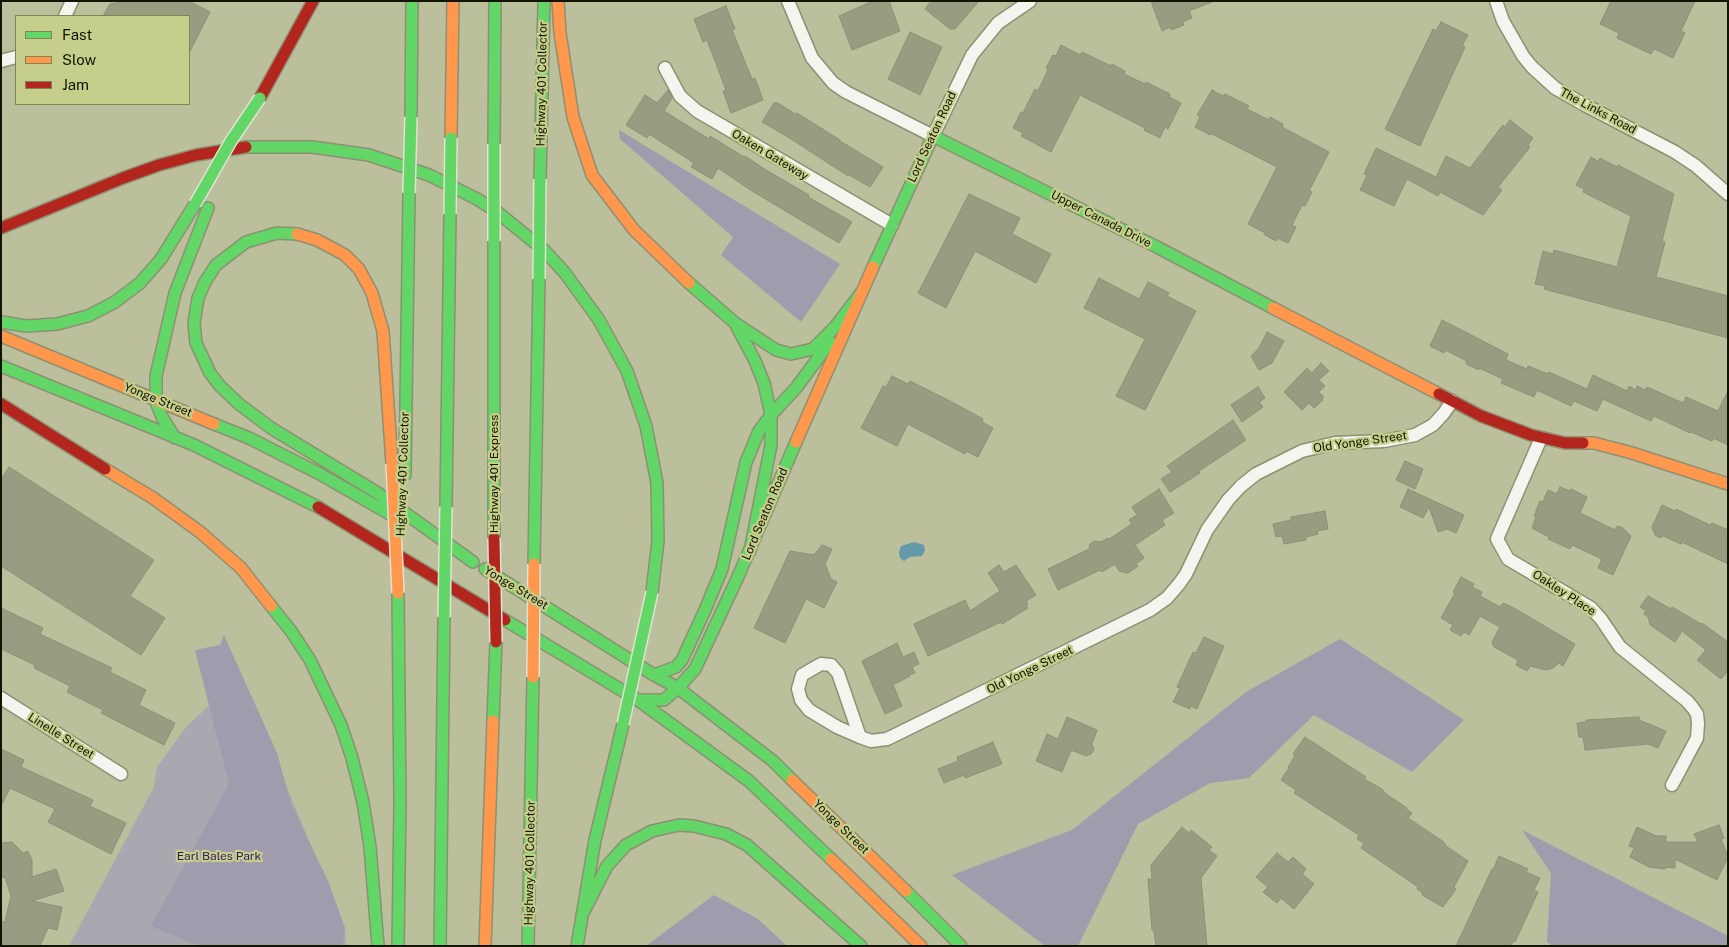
<!DOCTYPE html>
<html>
<head>
<meta charset="utf-8">
<style>
  body { margin:0 }
  #map { position:relative; width:1729px; height:947px; overflow:hidden; background:#bbbf9b; font-family:"Public Sans",sans-serif }
  canvas { display:block }
  .frame { position:absolute; inset:0; border:2px solid #121400; pointer-events:none }
  .legend { position:absolute; left:15px; top:15px; width:175px; height:90px; box-sizing:border-box; background:#c6ce8c; border:1px solid #7e8454; margin:0; padding:6px 9px; list-style:none; font-size:15px; color:#121400 }
  .legend li { display:flex; align-items:center; gap:10px; height:25px }
  .legend b { width:25px; border:1px solid #7e8454 }
</style>
</head>
<body>
<div id="map">
<canvas width="1729" height="947"></canvas>
<div class="frame"></div>
<ul class="legend">
<li><b style="height:6px;background:#63d668"></b>Fast</li>
<li><b style="height:6px;background:#ff974d"></b>Slow</li>
<li><b style="height:6px;background:#b3261e"></b>Jam</li>
</ul>
</div>
<script>
const g = document.querySelector('canvas').getContext('2d');
g.lineJoin = 'round';
function paint(path, color) { g.fillStyle = color; g.fill(path, 'evenodd'); }
const poly = rows => new Path2D(rows.map(r => 'M' + r).join(''));
function stroke(path, color, width, dash) { g.strokeStyle = color; g.lineWidth = width; g.lineCap = dash ? 'butt' : 'round'; g.setLineDash(dash || []); g.stroke(path); }
function drawText(font, color, halo, rows, align = 'center') {
  g.font = font + ' "Public Sans",sans-serif'; g.lineWidth = 4.5; g.setLineDash([]); g.textBaseline = 'middle'; g.strokeStyle = halo; g.fillStyle = color; for (const [text, x, y, turn = 0] of rows) {
    g.save(); g.translate(x, y); g.rotate((+turn || 0) * Math.PI / 180); g.textAlign = isNaN(turn) ? turn : align; if (halo) g.strokeText(text, 0, 0); g.fillText(text, 0, 0); g.restore();
  }
}
paint(poly([
  [241,676,345,928,346,946,69,946,154,787,157,767,186,727]
]), '#aaa7b0');
paint(poly([
  [619,130,840,264,801,322,721,255,733,237,620,139],
  [224,635,277,753,291,804,328,881,345,928,342,946,200,946,151,926,229,784,195,650,220,645],
  [1340,639,1464,720,1412,772,1314,715,1249,778,1210,783,1138,824,1078,946,1045,946,952,875,1072,830,1246,692],
  [1522,830,1728,936,1728,946,1553,946,1547,942,1551,873],
  [714,895,758,919,787,946,646,946]
]), '#a19bae');
paint(poly([
  [914,542,924,545,925,550,922,556,910,557,904,561,900,558,899,552,901,546]
]), '#6499aa');
const building = poly([
  [127,1,189,1,210,12,189,53,189,16,103,16,110,4,127,1],
  [873,1,889,1,900,31,852,50,839,16,873,1],
  [931,1,979,1,955,29,950,29,925,9,931,1],
  [1151,1,1212,1,1212,2,1189,11,1192,18,1182,22,1184,25,1171,30,1170,27,1162,31,1151,1],
  [1611,1,1695,1,1681,31,1685,33,1673,58,1654,49,1651,54,1617,38,1619,33,1600,24,1611,1],
  [726,6,735,29,732,30,752,79,755,78,763,100,731,113,723,91,726,90,707,40,703,42,694,19,726,6],
  [1441,22,1468,35,1462,46,1465,47,1420,146,1385,129,1433,29,1436,31,1441,22],
  [910,32,942,47,920,95,888,79,910,32],
  [1061,45,1080,55,1082,52,1111,66,1112,64,1125,71,1124,74,1145,84,1146,82,1170,94,1169,97,1181,103,1168,129,1165,127,1160,138,1144,130,1145,128,1080,95,1051,152,1021,136,1023,133,1013,128,1021,112,1023,113,1035,89,1038,91,1048,70,1046,68,1053,55,1056,56,1061,45],
  [668,90,672,98,664,111,709,139,710,136,744,157,745,156,766,170,809,195,808,197,852,222,839,243,752,191,718,168,712,179,691,167,694,163,649,134,647,138,626,125,645,95,657,103,668,90],
  [1212,90,1223,96,1225,94,1249,106,1247,109,1269,120,1270,117,1283,124,1282,127,1329,152,1309,191,1312,192,1305,206,1302,205,1292,225,1296,227,1288,243,1277,238,1276,241,1265,235,1265,233,1248,224,1277,167,1210,133,1210,135,1195,127,1200,117,1197,115,1212,90],
  [774,103,778,103,797,115,797,113,840,140,840,141,883,167,870,187,849,175,848,176,791,139,764,123,762,122,774,103],
  [1510,120,1533,138,1528,145,1530,147,1498,187,1502,190,1483,215,1440,192,1438,196,1407,179,1394,206,1360,190,1367,175,1364,174,1376,148,1436,177,1446,156,1470,168,1503,125,1505,127,1510,120],
  [1591,157,1598,161,1600,158,1617,167,1618,165,1674,194,1662,241,1665,242,1656,277,1728,296,1728,338,1544,289,1545,286,1535,284,1543,251,1553,254,1554,250,1617,267,1631,216,1583,192,1584,189,1576,185,1591,157],
  [969,194,1020,218,1012,234,1051,254,1036,283,975,251,946,308,918,293,969,194],
  [1099,278,1139,299,1148,282,1169,293,1167,296,1196,311,1145,410,1116,396,1145,339,1084,308,1099,278],
  [1442,320,1508,354,1506,360,1527,369,1528,366,1548,374,1549,372,1587,389,1593,375,1627,391,1629,386,1636,390,1637,386,1645,390,1647,387,1683,403,1686,397,1718,411,1728,391,1728,445,1713,438,1712,441,1691,432,1690,433,1654,416,1651,421,1603,399,1597,411,1574,401,1571,406,1537,390,1534,397,1501,383,1503,379,1479,368,1479,370,1466,364,1467,361,1445,350,1444,353,1430,346,1442,320],
  [1267,332,1284,341,1272,363,1259,370,1251,356,1259,348,1267,332],
  [1321,363,1329,371,1319,380,1325,386,1319,392,1324,397,1322,399,1323,400,1314,408,1309,403,1302,410,1284,392,1307,368,1312,373,1321,363],
  [892,376,908,384,910,381,952,402,983,419,982,422,993,428,978,457,966,451,965,454,908,424,897,446,861,428,883,386,886,387,892,376],
  [1258,387,1265,398,1259,402,1263,407,1242,422,1231,405,1258,387],
  [1233,420,1246,440,1199,471,1200,473,1170,492,1161,479,1172,472,1167,466,1233,420],
  [1405,461,1423,469,1415,489,1396,480,1405,461],
  [9,467,154,560,130,596,165,618,141,655,1,566,1,479,9,467],
  [1560,487,1570,491,1571,489,1587,497,1580,513,1615,530,1617,526,1623,528,1631,536,1613,575,1598,568,1602,559,1572,545,1570,549,1548,539,1549,537,1532,528,1536,517,1534,516,1540,501,1543,502,1548,490,1557,494,1560,487],
  [1159,489,1174,513,1162,520,1165,525,1135,545,1144,558,1136,564,1138,566,1128,573,1119,571,1115,564,1102,572,1100,570,1058,590,1048,569,1089,549,1090,544,1094,541,1101,542,1108,538,1109,539,1132,524,1129,520,1137,515,1132,507,1159,489],
  [1408,489,1464,515,1456,533,1447,529,1438,532,1429,507,1423,518,1400,507,1408,489],
  [1662,505,1675,511,1676,509,1710,525,1712,523,1728,530,1728,564,1682,542,1681,544,1663,536,1660,538,1655,535,1652,527,1662,505],
  [1325,511,1328,529,1317,531,1318,534,1306,537,1306,540,1284,544,1282,536,1276,537,1273,524,1291,520,1291,517,1325,511],
  [822,545,832,549,825,564,831,579,837,582,824,608,806,599,785,643,754,628,790,551,814,555,822,545],
  [999,565,1004,572,1016,565,1036,595,1026,601,1028,604,1026,605,1028,608,1002,624,1001,622,928,656,914,624,965,600,970,611,1000,591,988,573,999,565],
  [1461,577,1474,584,1472,587,1482,592,1480,596,1500,607,1503,603,1514,608,1575,644,1563,666,1559,663,1553,668,1546,670,1530,666,1527,671,1516,665,1518,660,1494,647,1492,642,1500,627,1480,616,1469,635,1464,632,1461,636,1450,630,1453,625,1441,618,1455,593,1453,592,1461,577],
  [1648,596,1671,609,1672,607,1701,624,1702,623,1728,642,1728,671,1721,679,1697,660,1706,650,1682,631,1675,642,1650,625,1648,617,1644,614,1646,611,1640,607,1648,596],
  [1,608,43,628,40,634,112,668,110,672,146,690,139,705,175,723,164,745,101,713,103,710,67,692,70,686,34,668,35,665,1,649,1,608],
  [1204,637,1224,646,1197,709,1191,706,1190,709,1173,702,1180,688,1177,687,1193,652,1196,653,1204,637],
  [897,643,903,657,914,652,919,664,912,667,915,673,909,675,910,676,893,685,902,706,885,714,862,661,897,643],
  [1067,717,1097,730,1092,744,1094,750,1091,754,1086,756,1071,750,1062,772,1036,761,1047,734,1058,739,1067,717],
  [1639,717,1639,720,1666,731,1658,748,1648,744,1585,750,1583,737,1579,737,1577,723,1586,722,1586,720,1639,717],
  [1305,737,1366,777,1364,779,1382,789,1386,794,1407,808,1406,809,1412,813,1408,818,1444,842,1446,846,1468,861,1454,887,1456,889,1443,907,1422,895,1423,893,1417,889,1418,887,1361,848,1364,843,1357,839,1359,835,1294,793,1296,790,1281,780,1289,768,1288,767,1295,756,1293,754,1305,737],
  [993,742,1002,764,965,778,964,775,944,783,938,769,958,761,957,757,993,742],
  [1,749,24,760,21,767,93,800,90,806,126,823,111,854,48,822,55,809,10,788,1,806,1,749],
  [1719,825,1724,838,1721,839,1728,857,1717,880,1675,859,1675,868,1665,867,1665,869,1649,867,1630,857,1634,848,1629,846,1637,827,1656,836,1666,836,1666,842,1698,842,1694,834,1719,825],
  [1182,827,1189,833,1191,830,1212,847,1209,850,1217,856,1201,878,1207,946,1156,946,1154,931,1152,930,1148,879,1152,879,1151,865,1182,827],
  [12,842,23,853,28,851,32,860,32,877,56,869,64,891,32,901,62,907,57,930,48,928,40,946,1,946,1,921,5,922,11,896,5,877,1,878,1,843,12,842],
  [1277,853,1288,862,1293,857,1306,869,1302,874,1314,884,1294,909,1281,898,1277,903,1263,892,1268,887,1256,877,1277,853],
  [1499,856,1528,869,1526,872,1540,878,1534,890,1538,892,1515,942,1513,941,1511,946,1456,946,1492,869,1493,870,1499,856]
]);
paint(building, '#999c80');
stroke(building, '#8d9074', 1);
const street = poly([
  [788,1,812,58,833,83,846,92,933,136,972,55,998,23,1030,1],
  [1496,1,1503,21,1523,56,1532,67,1555,88,1583,104,1675,152,1696,166,1728,194],
  [65,16,72,1],
  [1,61,16,57],
  [665,68,680,96,697,111,892,225],
  [1541,438,1497,539,1508,559,1591,608,1601,619,1620,647,1687,701,1693,708,1697,714,1698,723,1697,738,1672,785],
  [1,698,121,774],
  [860,737,838,673,831,665,821,664,802,675,798,689,801,700,809,710,837,727,860,737,871,741,887,739,1150,610,1167,598,1179,584,1186,574,1207,530,1228,500,1241,486,1256,474,1302,451,1335,443,1384,441,1415,435,1433,425,1444,413,1452,401]
]);
const fast = poly([
  [411,117,412,1],
  [494,144,495,1],
  [246,147,312,147,369,155,429,175,477,199,496,211,545,251,565,273,599,320,627,371,646,426,657,483,658,541,652,592],
  [540,179,544,1],
  [297,234,277,233,246,242,216,265,205,282,198,298,194,323,196,343,210,373,220,386,239,404,271,428,376,492,473,562],
  [494,241,494,538],
  [873,267,933,136,1155,246,1273,308],
  [689,283,735,323,776,350,791,354,813,349,835,327,861,293],
  [1,322,26,326,57,324,88,316,115,302,140,283,161,259,195,204],
  [737,327,755,361,764,383,771,415,771,445,750,551],
  [1,366,194,445,318,507],
  [214,424,249,438,318,473,395,517],
  [175,438,162,417,156,402,156,376,175,293,208,208],
  [405,475,409,193],
  [446,507,450,214],
  [534,564,539,279],
  [485,569,654,675,678,688,773,761,792,780],
  [398,593,400,803,398,946],
  [271,606,291,631,310,660,341,725,352,758,363,802,370,847,378,946],
  [505,620,638,700,749,781,831,859],
  [654,675,676,667,682,660,705,610,722,569,746,462,759,431,771,415,796,388,830,342],
  [638,700,664,700,678,688,695,669,737,579,796,442],
  [493,721,496,642],
  [906,891,961,946],
  [582,915,607,866,626,845,652,831,679,825,694,826,726,834,747,845,861,946],
  [440,946,444,617],
  [528,946,533,677],
  [577,946,595,840,623,724]
]);
const slow = poly([
  [558,1,560,33,573,117,592,175,634,230,689,283],
  [451,138,453,1],
  [297,234,317,240,345,255,359,269,372,293,383,331,392,464],
  [1273,308,1439,394],
  [1,336,214,424],
  [796,442,873,267],
  [1583,443,1594,443,1632,453,1728,484],
  [105,469,153,498,200,532,241,568,271,606],
  [792,780,906,891],
  [831,859,921,946],
  [485,946,493,721]
]);
const jam = poly([
  [260,98,313,1],
  [1,228,123,178,159,165,196,155,246,147],
  [1439,394,1481,416,1531,435,1565,443,1583,443],
  [1,404,105,469],
  [318,507,505,620]
]);
stroke(street, '#8d9073', 15);
stroke(fast, '#8d9073', 14);
stroke(slow, '#8d9073', 14);
stroke(jam, '#8d9073', 14);
stroke(street, '#f5f5f0', 12);
stroke(fast, '#63d668', 11);
stroke(slow, '#ff974d', 11);
stroke(jam, '#b3261e', 11);
const fastBridge = poly([
  [494,144,494,241],
  [409,193,411,117],
  [195,204,231,141,260,98],
  [450,214,451,138],
  [539,279,540,179],
  [444,617,446,507],
  [623,724,652,592]
]);
const slowBridge = poly([
  [392,464,398,593],
  [533,677,534,564]
]);
const jamBridge = poly([
  [494,538,496,642]
]);
stroke(fastBridge, '#e0e2d2', 14, []);
stroke(slowBridge, '#e0e2d2', 14, []);
stroke(jamBridge, '#e0e2d2', 14, []);
stroke(fastBridge, '#63d668', 11);
stroke(slowBridge, '#ff974d', 11);
stroke(jamBridge, '#b3261e', 11);
drawText('12px', '#121400', '#c6ce8c', [
  ["Highway 401 Collector",542,84,-89],
  ["The Links Road",1598,111,28],
  ["Lord Seaton Road",932,137,-65],
  ["Oaken Gateway",770,155,31],
  ["Upper Canada Drive",1101,219,27],
  ["Yonge Street",158,400,22],
  ["Old Yonge Street",1360,442,-8],
  ["Highway 401 Collector",403,474,-88],
  ["Highway 401 Express",494,474,-90],
  ["Lord Seaton Road",765,514,-67],
  ["Yonge Street",516,588,31],
  ["Oakley Place",1564,593,33],
  ["Old Yonge Street",1030,670,-26],
  ["Linelle Street",61,736,32],
  ["Yonge Street",841,827,44],
  ["Highway 401 Collector",530,863,-89]
]);
drawText('12px', '#321762', '#c6ce8c', [
  ["Earl Bales Park",219,856]
]);
</script>
</body>
</html>
